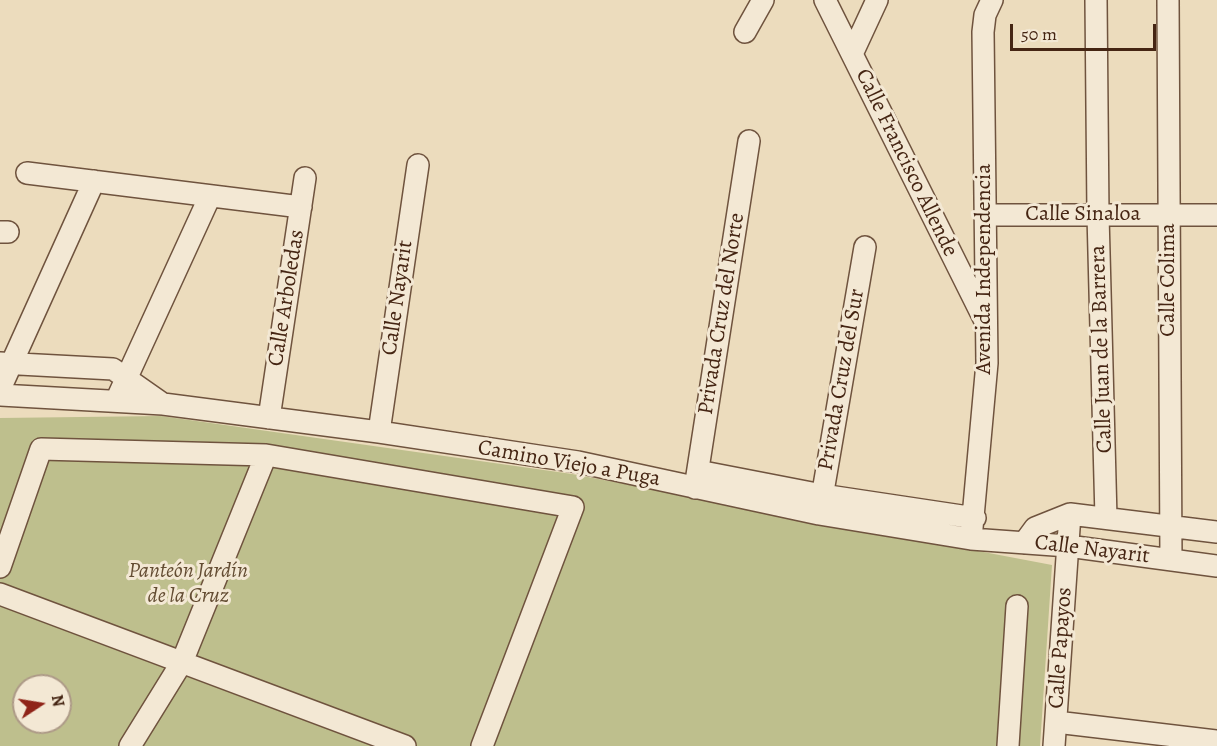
<!DOCTYPE html>
<html>
<head>
<meta charset="utf-8">
<style>
  body { margin:0 }
  #map { position:relative; width:1217px; height:746px; overflow:hidden; background:#ecdcbd; font-family:Alegreya,serif }
  canvas { display:block }
  .north { position:absolute; left:12px; top:674px; width:60px; height:60px; box-sizing:border-box; background:#f3e8d4; border:2px solid #ad9a87; border-radius:50%; rotate:78deg; font-size:16px; font-weight:700; line-height:24px; text-align:center; color:#452513 }
  .north::after { content:''; display:block; margin:auto; width:21px; height:27px; background:#8f2418; clip-path:polygon(50% 0,100% 100%,50% 72%,0 100%) }
  .scale { position:absolute; left:1010px; top:24px; width:146px; height:27px; box-sizing:border-box; border:3px solid #452513; border-top:0; padding-left:8px; font-size:18px; line-height:21px; white-space:nowrap; color:#452513; -webkit-text-stroke:4px #f3e8d4; paint-order:stroke }
</style>
</head>
<body>
<div id="map">
<canvas width="1217" height="746"></canvas>
<div class="north">N</div>
<div class="scale">50 m</div>
</div>
<script>
const g = document.querySelector('canvas').getContext('2d');
g.lineJoin = 'round';
function paint(path, color) { g.fillStyle = color; g.fill(path, 'evenodd'); }
const poly = rows => new Path2D(rows.map(r => 'M' + r).join(''));
function stroke(path, color, width, dash) { g.strokeStyle = color; g.lineWidth = width; g.lineCap = dash ? 'butt' : 'round'; g.setLineDash(dash || []); g.stroke(path); }
function drawText(font, color, halo, rows, align = 'center') {
  g.font = font + ' Alegreya,serif'; g.lineWidth = 6; g.setLineDash([]); g.textBaseline = 'middle'; g.strokeStyle = halo; g.fillStyle = color; for (const [text, x, y, turn = 0] of rows) {
    g.save(); g.translate(x, y); g.rotate((+turn || 0) * Math.PI / 180); g.textAlign = isNaN(turn) ? turn : align; if (halo) g.strokeText(text, 0, 0); g.fillText(text, 0, 0); g.restore();
  }
}
paint(poly([
  [161,416,572,474,1052,565,1040,746,0,746,0,418],
  [24,686,60,686,60,722,24,722]
]), '#bebf8d');
const minor = poly([
  [825,0,984,319],
  [1096,0,1098,215,1106,518],
  [1168,0,1171,560],
  [745,32,763,0],
  [852,54,877,0],
  [27,173,301,207],
  [985,215,1217,215],
  [0,232,8,232],
  [0,363,113,369,163,404],
  [0,389,94,181],
  [0,395,163,404,379,432,578,462,819,514,971,539,1068,546,1217,566],
  [116,401,210,196],
  [269,418,305,178],
  [379,432,418,165],
  [698,471,822,495,975,518],
  [695,488,749,141],
  [820,509,865,247],
  [971,539,987,363,983,32,985,15,992,0],
  [1024,543,1035,528,1070,514,1217,532],
  [0,567,41,449,266,455,573,507,482,746],
  [0,594,405,746],
  [1056,722,1217,741],
  [130,746,182,662,266,455],
  [1008,746,1017,606],
  [1054,746,1070,514]
]);
stroke(minor, '#6f533e', 24);
stroke(minor, '#f3e8d4', 21);
drawText('22px', '#452513', '#f3e8d4', [
  ["Calle Francisco Allende",906,163,64],
  ["Calle Sinaloa",1083,215],
  ["Avenida Independencia",985,269,-90],
  ["Calle Colima",1169,280,-90],
  ["Calle Arboledas",287,298,-81],
  ["Calle Nayarit",398,298,-82],
  ["Privada Cruz del Norte",722,314,-81],
  ["Calle Juan de la Barrera",1102,349,-92],
  ["Privada Cruz del Sur",842,380,-80],
  ["Camino Viejo a Puga",569,464,10],
  ["Calle Nayarit",1092,550,7],
  ["Calle Papayos",1061,648,-86]
]);
drawText('italic 22px', '#634c32', '#f3e8d4', [
  ["Panteón Jardín",188,572],
  ["de la Cruz",188,597]
]);
</script>
</body>
</html>
